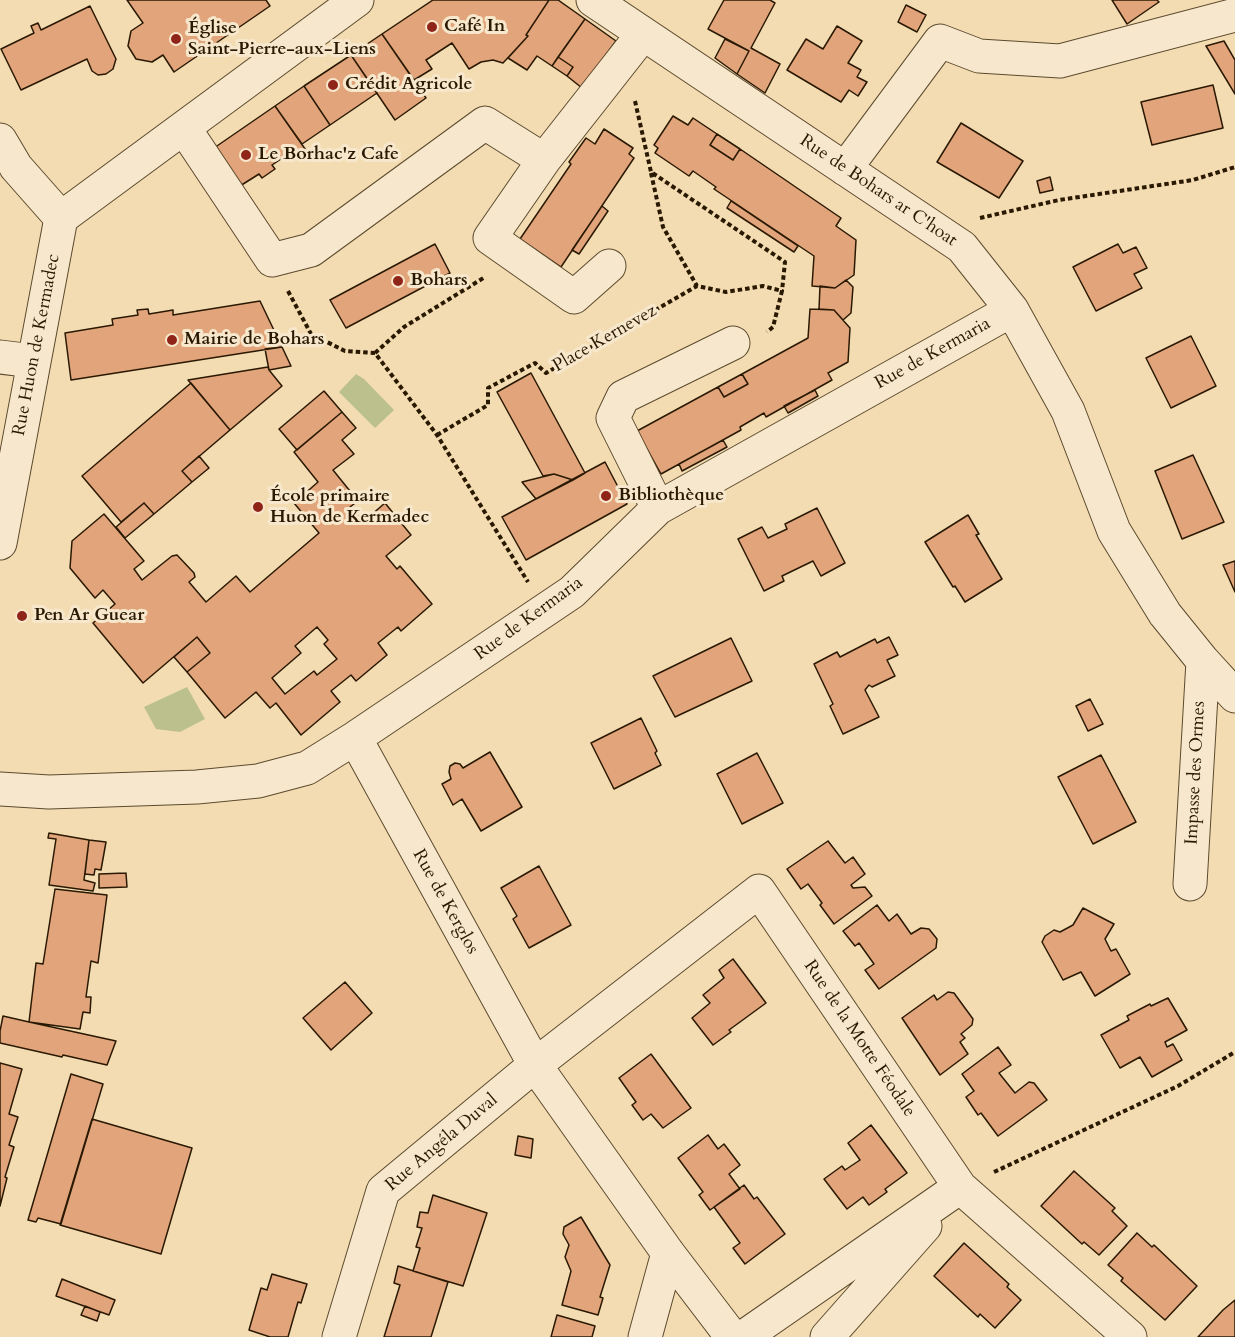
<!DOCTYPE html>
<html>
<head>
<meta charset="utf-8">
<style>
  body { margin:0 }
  canvas { display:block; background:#f3dcb2 }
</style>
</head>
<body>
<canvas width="1235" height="1337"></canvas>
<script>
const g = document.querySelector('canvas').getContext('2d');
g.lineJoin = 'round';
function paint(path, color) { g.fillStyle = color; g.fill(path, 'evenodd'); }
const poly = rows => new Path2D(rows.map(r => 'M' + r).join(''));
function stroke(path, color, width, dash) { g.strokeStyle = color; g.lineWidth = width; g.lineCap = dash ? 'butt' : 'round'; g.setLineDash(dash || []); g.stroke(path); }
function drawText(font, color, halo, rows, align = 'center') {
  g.font = font + ' Cardo,serif'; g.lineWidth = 6; g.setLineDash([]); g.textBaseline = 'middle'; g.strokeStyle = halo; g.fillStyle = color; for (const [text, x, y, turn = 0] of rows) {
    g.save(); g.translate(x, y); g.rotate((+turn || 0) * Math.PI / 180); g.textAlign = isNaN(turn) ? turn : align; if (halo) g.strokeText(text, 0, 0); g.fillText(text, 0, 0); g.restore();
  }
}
paint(poly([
  [356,374,364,379,394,410,375,428,339,392],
  [187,687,205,719,180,732,156,729,144,707]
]), '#bbc08c');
const building = poly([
  [127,0,266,0,270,6,174,72,163,55,152,62,136,59,128,46,131,31,143,23,127,0],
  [433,0,549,0,526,35,528,36,503,63,493,60,481,62,469,69,452,43,426,60,432,69,414,80,382,34,433,0],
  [549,0,558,0,585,19,552,66,537,56,527,70,508,58,528,36,526,35,549,0],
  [724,0,770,0,775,3,751,48,780,64,765,93,737,74,749,51,708,29,724,0],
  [1112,0,1157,0,1159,2,1127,24,1112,0],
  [906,5,926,15,917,32,898,22,906,5],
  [90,6,116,59,113,69,106,74,98,75,92,71,87,59,21,90,1,49,34,33,31,26,38,23,41,30,90,6],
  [585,19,616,41,582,88,567,76,573,67,558,57,585,19],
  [837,26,862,41,848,63,861,70,857,77,867,82,858,96,849,90,841,102,787,70,806,39,823,49,837,26],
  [382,34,426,98,395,120,351,55,382,34],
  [725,39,749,51,737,74,715,58,725,39],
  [1224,41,1235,60,1235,94,1206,46,1224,41],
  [351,55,377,93,330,125,304,86,351,55],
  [558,57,573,67,567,76,552,66,558,57],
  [1213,85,1223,128,1152,145,1141,102,1213,85],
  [304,86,330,125,302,144,275,106,304,86],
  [275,106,310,156,303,160,296,149,272,165,275,169,262,178,259,174,240,186,214,148,275,106],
  [673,116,688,125,693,118,717,134,710,145,733,160,740,149,841,218,836,226,856,240,854,275,835,288,812,286,814,256,714,189,716,187,693,171,689,176,655,153,658,148,654,145,673,116],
  [961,123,1023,161,999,198,937,162,961,123],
  [604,129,633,148,629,154,634,158,561,267,520,239,571,164,569,162,586,138,595,144,604,129],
  [717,134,740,149,733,160,710,145,717,134],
  [1050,177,1053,190,1040,193,1037,181,1050,177],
  [731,201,798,246,794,252,727,208,731,201],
  [602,206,608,211,579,254,572,250,602,206],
  [435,244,450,273,346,328,330,300,435,244],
  [1118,244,1123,253,1136,247,1147,268,1134,274,1142,288,1096,311,1073,267,1118,244],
  [846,280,853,287,851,313,843,320,834,310,819,309,820,286,835,288,846,280],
  [260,301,282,347,71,380,65,333,113,325,112,319,138,315,137,310,148,309,149,314,173,310,173,315,260,301],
  [810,309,834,310,850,328,848,362,828,373,832,380,766,417,764,413,740,427,741,430,661,474,637,431,718,387,724,397,748,384,742,374,808,338,810,309],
  [1191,336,1216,386,1171,408,1146,358,1191,336],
  [282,347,291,366,269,370,265,349,282,347],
  [268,367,269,370,282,386,230,430,188,380,268,367],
  [531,373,585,473,573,480,554,474,543,476,497,392,531,373],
  [742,374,748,384,724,397,718,387,742,374],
  [191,383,230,430,182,471,192,482,154,514,144,503,121,522,82,476,191,383],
  [815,390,818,396,788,413,784,406,815,390],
  [324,391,342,412,297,450,279,429,324,391],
  [342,412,356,428,342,440,354,454,333,470,358,501,350,507,363,522,385,503,411,535,386,556,397,569,400,566,432,604,401,631,398,627,378,643,387,655,356,681,351,675,331,691,340,702,301,735,276,703,270,708,256,692,225,718,187,672,210,653,197,637,143,683,93,623,115,604,103,590,95,598,70,568,72,541,104,514,144,561,134,569,142,580,172,556,177,555,194,573,195,577,189,582,206,602,236,576,250,592,319,533,294,503,318,482,294,452,342,412],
  [317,627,328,640,324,644,337,659,317,675,314,671,285,694,272,678,301,653,295,646,317,627],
  [723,440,727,447,682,471,679,464,723,440],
  [1193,455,1224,522,1182,539,1155,471,1193,455],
  [199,456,209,468,192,482,182,471,199,456],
  [605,462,627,504,526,560,502,517,605,462],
  [554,474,573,480,536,499,522,482,554,474],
  [144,503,154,514,125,538,116,527,144,503],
  [817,508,845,563,821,576,813,561,782,576,784,581,764,591,738,539,762,527,768,538,787,529,785,524,817,508],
  [968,515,979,534,976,535,1002,579,965,602,955,586,953,587,925,542,968,515],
  [1235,561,1235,592,1223,565,1235,561],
  [197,637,210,653,187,672,174,657,197,637],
  [889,637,898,655,887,660,895,676,872,687,869,685,865,690,879,717,843,734,830,706,833,704,814,664,837,652,840,657,875,639,877,643,889,637],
  [731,638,752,681,675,717,653,676,731,638],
  [1090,699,1103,724,1088,731,1076,706,1090,699],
  [641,718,657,751,655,753,661,765,614,789,591,743,641,718],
  [490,752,522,807,481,831,462,799,453,805,442,784,451,779,449,772,450,766,455,763,460,764,463,768,490,752],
  [757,753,783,803,742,824,717,774,757,753],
  [1101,755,1136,822,1093,844,1058,777,1101,755],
  [49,833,89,840,84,880,95,883,93,891,49,885,56,839,48,838,49,833],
  [89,840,106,842,101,870,95,869,94,875,85,874,89,840],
  [828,841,845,863,853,857,865,874,851,885,853,888,865,887,872,896,834,924,820,905,822,903,808,884,801,889,787,869,828,841],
  [539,866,571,925,529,948,513,919,517,916,501,888,539,866],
  [126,873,127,887,99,888,99,874,126,873],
  [55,889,107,895,98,963,91,961,86,997,91,997,90,1013,83,1012,80,1029,29,1022,36,963,43,964,55,889],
  [877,905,889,921,897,914,911,934,921,928,929,929,937,939,936,948,879,989,865,970,874,964,859,943,855,946,843,931,877,905],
  [1083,908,1114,924,1105,939,1111,951,1116,949,1130,974,1095,996,1081,972,1063,980,1042,942,1045,936,1054,930,1060,932,1073,925,1083,908],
  [733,959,766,1003,729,1030,731,1032,713,1045,692,1018,710,1003,703,995,724,978,719,970,733,959],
  [345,982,372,1013,331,1050,303,1018,345,982],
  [948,992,954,993,973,1019,972,1025,961,1034,965,1038,960,1042,968,1054,940,1075,902,1018,934,995,937,1000,948,992],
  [1168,998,1187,1030,1165,1042,1167,1047,1173,1044,1182,1060,1152,1077,1140,1057,1120,1068,1101,1035,1129,1020,1127,1016,1150,1004,1151,1006,1168,998],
  [3,1016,29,1022,116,1041,107,1065,63,1055,62,1057,0,1043,0,1031,3,1016],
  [998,1047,1011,1065,999,1073,1015,1093,1029,1082,1034,1083,1047,1100,998,1136,981,1113,978,1115,966,1097,974,1091,962,1074,998,1047],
  [651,1054,691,1108,663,1128,651,1114,643,1120,632,1105,636,1102,619,1078,651,1054],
  [0,1063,22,1069,9,1114,18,1117,9,1145,14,1147,5,1177,7,1178,0,1206,0,1063],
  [71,1074,103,1084,61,1224,38,1218,36,1222,28,1220,71,1074],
  [92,1119,192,1148,161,1254,60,1225,92,1119],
  [871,1125,907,1173,885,1189,887,1192,869,1205,863,1197,847,1209,824,1179,842,1166,845,1170,860,1160,848,1143,871,1125],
  [708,1135,718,1149,724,1144,740,1165,729,1174,740,1189,710,1210,699,1195,703,1192,678,1158,708,1135],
  [518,1136,533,1139,531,1158,515,1155,518,1136],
  [1074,1171,1115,1208,1112,1211,1127,1226,1099,1255,1084,1242,1082,1244,1041,1206,1074,1171],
  [744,1185,754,1199,757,1197,785,1234,745,1264,733,1248,740,1243,714,1207,744,1185],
  [433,1195,487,1213,463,1286,413,1271,420,1248,416,1247,422,1228,417,1227,420,1212,428,1213,433,1195],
  [581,1217,610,1265,600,1297,603,1298,598,1315,562,1305,571,1271,565,1257,569,1245,563,1234,564,1227,581,1217],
  [1137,1233,1152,1247,1154,1245,1197,1286,1165,1320,1121,1281,1123,1278,1108,1265,1137,1233],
  [964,1243,1009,1284,1007,1287,1021,1300,995,1328,980,1314,978,1317,934,1276,964,1243],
  [398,1266,448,1282,431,1337,384,1337,400,1285,394,1283,398,1266],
  [272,1274,307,1284,301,1303,298,1302,288,1337,270,1337,249,1330,261,1288,267,1290,272,1274],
  [62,1279,115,1300,109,1315,56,1296,62,1279],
  [1235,1300,1235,1337,1198,1337,1223,1310,1235,1300],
  [85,1306,100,1312,97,1321,81,1315,85,1306],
  [557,1315,595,1326,592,1337,551,1337,557,1315]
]);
paint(building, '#e2a57b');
stroke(building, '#2a1902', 1.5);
const minor = poly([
  [593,0,962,247,1012,310,1068,411,1114,531,1165,614,1203,661,1235,696],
  [184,128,272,260,311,250,485,123,544,160],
  [0,140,16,167,61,218],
  [845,169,940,41,979,56,1060,61,1235,15],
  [61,218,357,0],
  [609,266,574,297,490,238,544,160,643,34],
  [0,357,33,361],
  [658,508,613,418,623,397,733,343],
  [0,543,61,218],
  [355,738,535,1065,668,1253,732,1337],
  [0,789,49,792,197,787,258,781,307,768,355,738,572,592,658,508,1012,310],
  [1190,884,1203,661],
  [339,1337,383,1191,535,1065,759,891,960,1187,1130,1337],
  [645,1337,668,1253],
  [749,1337,748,1334,960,1187],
  [827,1337,925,1226]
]);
stroke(minor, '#5c4a2e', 35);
stroke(poly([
  [635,101,651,172,785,262,782,291],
  [651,173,663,227,697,286],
  [980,218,1059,200,1193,180,1235,167],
  [288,291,311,334,345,351,375,353,437,435,528,582],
  [375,353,404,327,485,277],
  [437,435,488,405,488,388,535,363,546,373,697,286,726,292,763,286,782,291,773,327,767,332],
  [994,1172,1178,1086,1235,1052]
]), '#2a1902', 4, [4.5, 3]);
stroke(minor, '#f7e8cd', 33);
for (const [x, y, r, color] of [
  [432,27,6,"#8f2418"],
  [176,39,6,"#8f2418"],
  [333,85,6,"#8f2418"],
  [246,155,6,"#8f2418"],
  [398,281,6,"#8f2418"],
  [172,340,6,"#8f2418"],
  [606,496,6,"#8f2418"],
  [258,507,6,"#8f2418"],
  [22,616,6,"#8f2418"]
]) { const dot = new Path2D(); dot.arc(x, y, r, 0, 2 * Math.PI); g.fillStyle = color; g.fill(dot); stroke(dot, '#f7e8cd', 2); }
drawText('bold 18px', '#2a1902', '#f7e8cd', [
  ["Café In",444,27],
  ["Église",188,29],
  ["Saint-Pierre-aux-Liens",188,50],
  ["Crédit Agricole",345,85],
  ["Le Borhac'z Cafe",258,155],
  ["Bohars",410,281],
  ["Mairie de Bohars",184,340],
  ["Bibliothèque",618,496],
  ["École primaire",270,497],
  ["Huon de Kermadec",270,518],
  ["Pen Ar Guear",34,616]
], 'left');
drawText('18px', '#2a1902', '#f7e8cd', [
  ["Rue de Bohars ar C'hoat",878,191,34],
  ["Place Kernevez",605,339,-30],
  ["Rue Huon de Kermadec",37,345,-79],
  ["Rue de Kermaria",933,354,-29],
  ["Rue de Kermaria",529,619,-36],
  ["Impasse des Ormes",1196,773,-87],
  ["Rue de Kerglos",445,902,61],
  ["Rue de la Motte Féodale",859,1039,56],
  ["Rue Angéla Duval",442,1143,-40]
]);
</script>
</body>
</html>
